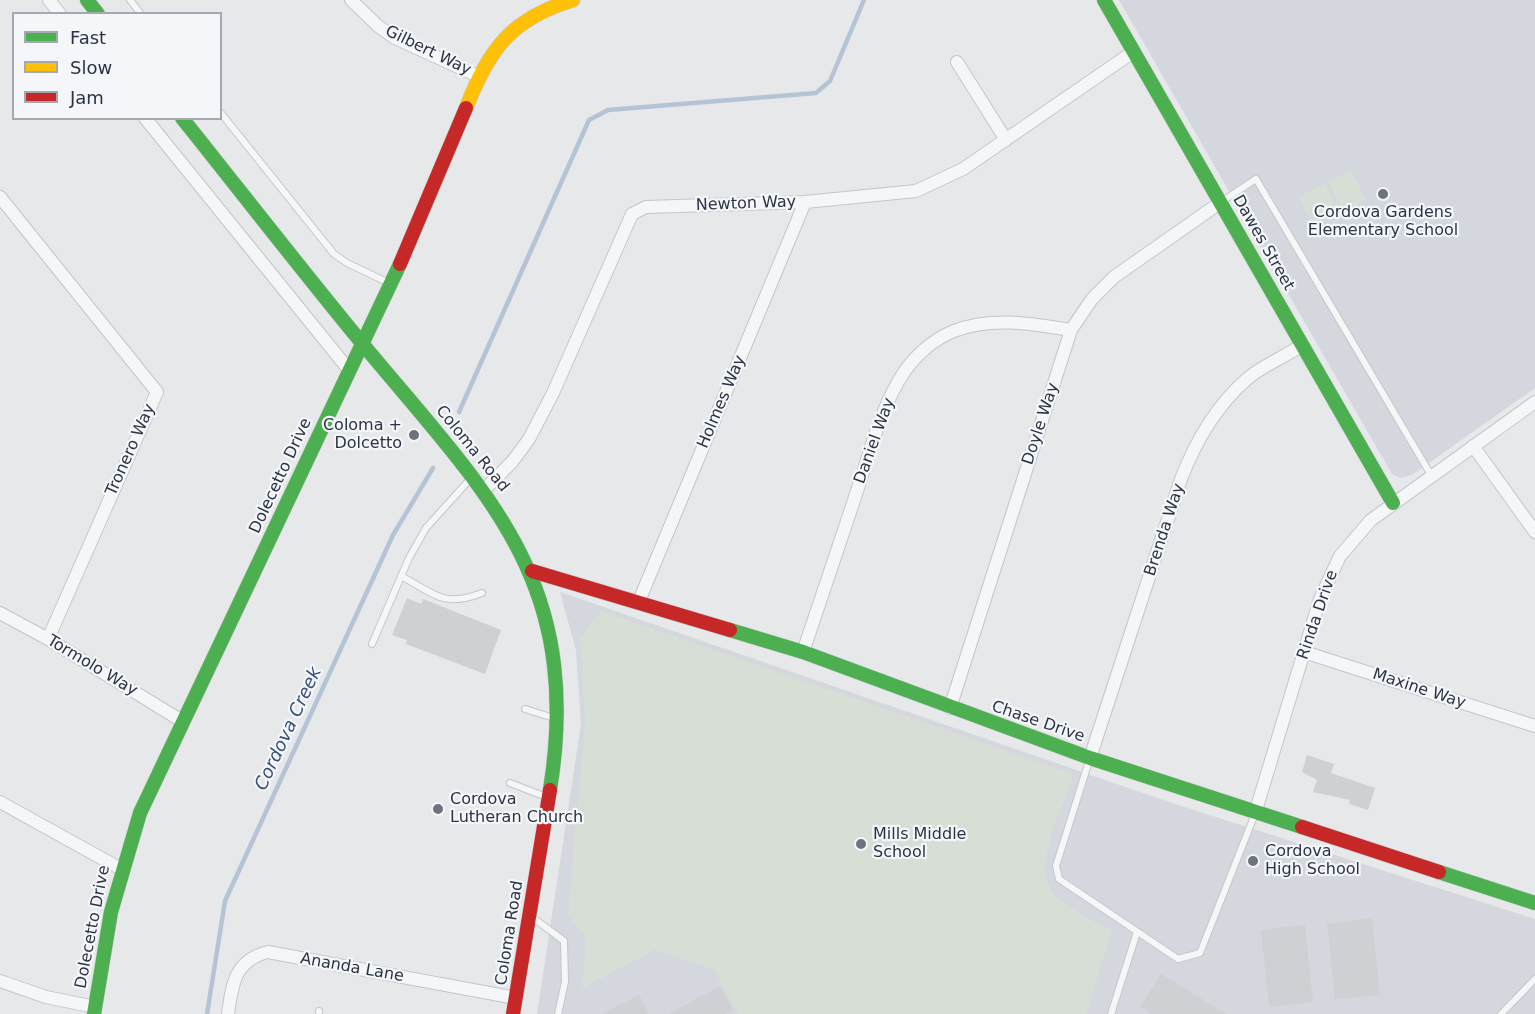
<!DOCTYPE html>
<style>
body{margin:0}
#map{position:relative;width:1535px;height:1014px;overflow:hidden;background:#e6e8ea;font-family:"DejaVu Sans",sans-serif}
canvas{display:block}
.legend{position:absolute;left:12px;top:12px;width:210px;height:108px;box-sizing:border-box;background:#f4f6f9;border:2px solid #a4a8b1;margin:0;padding:8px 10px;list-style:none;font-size:18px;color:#2b3445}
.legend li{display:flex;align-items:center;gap:12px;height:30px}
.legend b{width:30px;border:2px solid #a4a8b1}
</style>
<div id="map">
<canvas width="1535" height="1014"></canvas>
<ul class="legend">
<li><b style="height:8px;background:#4caf50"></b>Fast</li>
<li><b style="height:8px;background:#ffc107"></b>Slow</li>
<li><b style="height:8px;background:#c62828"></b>Jam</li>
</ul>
</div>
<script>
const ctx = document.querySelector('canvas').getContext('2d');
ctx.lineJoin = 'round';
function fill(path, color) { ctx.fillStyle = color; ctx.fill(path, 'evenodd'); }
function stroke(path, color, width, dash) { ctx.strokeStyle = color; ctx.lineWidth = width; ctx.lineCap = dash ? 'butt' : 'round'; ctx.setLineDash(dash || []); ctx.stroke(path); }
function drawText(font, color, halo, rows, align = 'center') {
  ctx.font = font + ' "DejaVu Sans",sans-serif'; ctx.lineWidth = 4.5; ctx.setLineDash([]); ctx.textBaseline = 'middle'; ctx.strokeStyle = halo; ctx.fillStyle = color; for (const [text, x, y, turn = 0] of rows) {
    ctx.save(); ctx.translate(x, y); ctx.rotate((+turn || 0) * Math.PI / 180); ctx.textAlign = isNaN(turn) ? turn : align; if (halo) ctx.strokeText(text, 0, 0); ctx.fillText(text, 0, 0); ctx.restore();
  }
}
const built = new Path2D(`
 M1119,0H1535V388L1412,475L1401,478L1392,474Z
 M560,592L1172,803L1535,919V1014H537L581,724L576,650Z`);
const green = new Path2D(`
 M1351,170L1366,200L1344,212L1328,182Z
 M1325,183L1340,214L1314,227L1298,197Z
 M601,611L1071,773L1072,781C1061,812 1029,870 1057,897C1071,911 1095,921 1112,931L1086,1014H738L714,970L655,950L582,988L586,938L568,914L585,724L580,639Z`);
const stream = new Path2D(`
 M459,412L589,120L608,110L816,93L830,81L864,0
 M207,1014L225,901L393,535L433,468`);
const building = new Path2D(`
 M407,598L421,604L423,599L501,630L485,674L406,644L407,640L392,635Z
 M1307,755L1334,764L1331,773L1375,788L1368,810L1349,804L1350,800L1313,792L1317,780L1302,772Z
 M1372,918L1380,995L1335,999L1327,924Z
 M1305,925L1313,1002L1269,1007L1261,930Z
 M1161,974L1226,1014H1152L1140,1007Z
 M720,986L733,1010L725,1014H668Z
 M639,995L649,1014H602Z`);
const lane = new Path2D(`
 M130,0L141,14
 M220,112L334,254L347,263L389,283
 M1221,202L1256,179L1431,475
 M401,576C435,594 443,608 482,593
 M372,644L409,558L426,528L472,477
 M525,709L557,719
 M1090,758L1056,866L1059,879L1178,959L1200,953L1255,814
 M510,783L549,798
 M532,917L564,941L565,982L558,1014
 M319,1014V1011
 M1111,1014L1137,932
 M1501,1014L1535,979`);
const street = new Path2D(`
 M49,0L60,14
 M351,0L378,26L395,38L480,77
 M957,62L1006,140
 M145,118L349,370
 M0,197L157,392L48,639
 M1473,446L1535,532
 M486,488L512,462L529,439L553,393L632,214L646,207L805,202L916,191L963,169L1133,52
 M639,601L805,202
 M0,613L48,639L182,721
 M803,652C821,598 840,543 858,488C870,452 879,415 898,382C910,360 931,340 954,331C992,316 1033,324 1071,330
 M1304,652L1535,726
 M950,708L1071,330L1092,299L1114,277L1221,202
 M1090,758L1181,479C1195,443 1217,405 1247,379C1263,365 1285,357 1302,345
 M0,802L121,869
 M1256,810L1320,599L1340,556L1371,520L1535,402
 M0,981L46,997L95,1007
 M228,1014C232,984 235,960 268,952L516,998`);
const fast = new Path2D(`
 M87,0L98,14
 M1104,0L1393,503
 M182,118C242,193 300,268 361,342C484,491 584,577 550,790
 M730,630L803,652L1090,758L1302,827
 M1439,872L1535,903
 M94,1014L111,912L140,813L400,264`);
const slow = new Path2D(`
 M466,108C489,50 510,19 573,0`);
const jam = new Path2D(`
 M400,264L466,108
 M532,571L730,630
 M1302,827L1439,872
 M513,1014L550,790`);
const markers = [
 [1383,194,6,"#6c737f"],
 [414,435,6,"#6c737f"],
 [438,809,6,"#6c737f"],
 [861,844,6,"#6c737f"],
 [1253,861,6,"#6c737f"]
];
const streetNames = [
 ["Gilbert Way",428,51,26],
 ["Newton Way",746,204,-2],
 ["Dawes Street",1263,243,60],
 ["Holmes Way",722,402,-67],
 ["Doyle Way",1041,424,-72],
 ["Daniel Way",875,441,-70],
 ["Coloma Road",472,449,51],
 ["Tronero Way",131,450,-66],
 ["Dolecetto Drive",281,476,-65],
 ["Brenda Way",1165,530,-72],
 ["Rinda Drive",1318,615,-71],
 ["Tormolo Way",92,666,31],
 ["Maxine Way",1419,689,18],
 ["Chase Drive",1038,722,19],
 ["Dolecetto Drive",93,927,-79],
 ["Coloma Road",510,933,-81],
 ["Ananda Lane",352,968,10]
];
const poiNames = [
 ["Cordova Gardens",1383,213,"center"],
 ["Elementary School",1383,231,"center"],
 ["Coloma +",402,426,"right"],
 ["Dolcetto",402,444,"right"],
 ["Cordova",450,800],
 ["Lutheran Church",450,818],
 ["Mills Middle",873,835],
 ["School",873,853],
 ["Cordova",1265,852],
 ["High School",1265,870]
];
const waterNames = [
 ["Cordova Creek",289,729,-65]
];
fill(built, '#d4d7dd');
fill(green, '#d6ded6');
stroke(stream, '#b4c4d5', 4.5);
fill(building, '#ced0d3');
stroke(lane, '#c4c6c8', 8);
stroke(street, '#c4c6c8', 14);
stroke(fast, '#c4c6c8', 15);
stroke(slow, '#c4c6c8', 15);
stroke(jam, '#c4c6c8', 15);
stroke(lane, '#f5f6f7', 6);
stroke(street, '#f5f6f7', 12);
stroke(fast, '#4caf50', 14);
stroke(slow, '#ffc107', 14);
stroke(jam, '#c62828', 14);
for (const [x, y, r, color] of markers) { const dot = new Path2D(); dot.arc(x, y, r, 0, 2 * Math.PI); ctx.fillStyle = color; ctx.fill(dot); stroke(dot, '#f4f6f9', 2); }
drawText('16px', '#2b3445', '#f4f6f9', streetNames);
drawText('16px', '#2b3445', '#f4f6f9', poiNames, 'left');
drawText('italic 18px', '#34527a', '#f4f6f9', waterNames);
</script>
